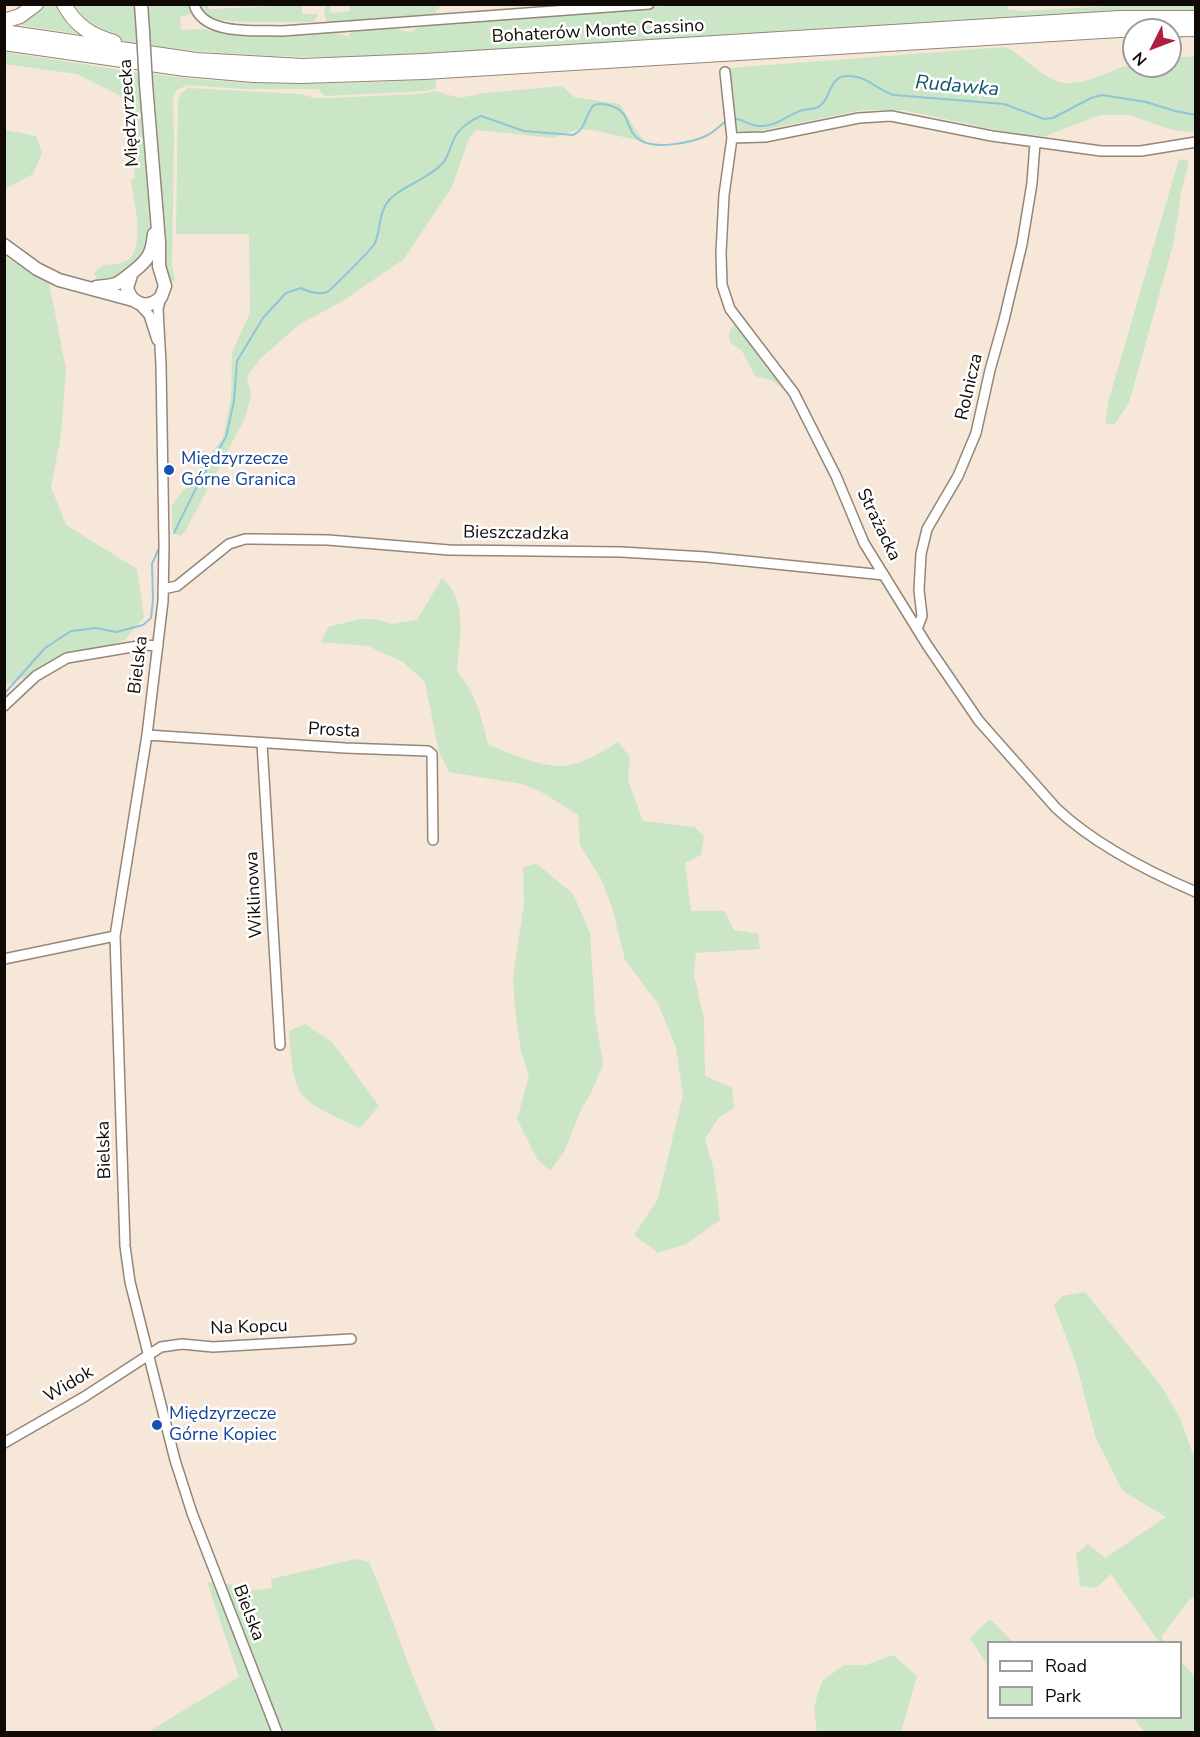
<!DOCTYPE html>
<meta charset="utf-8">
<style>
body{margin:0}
#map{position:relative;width:1200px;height:1737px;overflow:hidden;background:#f6e7d8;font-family:"Nunito Sans",sans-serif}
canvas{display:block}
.frame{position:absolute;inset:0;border:6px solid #0f0a06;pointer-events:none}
.legend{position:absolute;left:987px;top:1641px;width:195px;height:78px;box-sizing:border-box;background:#fff;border:2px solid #9f9d9b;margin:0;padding:8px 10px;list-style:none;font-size:18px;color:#0f0a06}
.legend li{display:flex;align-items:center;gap:12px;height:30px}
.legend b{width:30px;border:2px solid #9f9d9b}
.north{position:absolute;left:1122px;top:18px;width:60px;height:60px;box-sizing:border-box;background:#fff;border:2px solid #9f9d9b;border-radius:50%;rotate:228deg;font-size:16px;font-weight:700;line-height:24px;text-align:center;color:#0f0a06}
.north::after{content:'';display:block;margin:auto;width:21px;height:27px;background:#b11f40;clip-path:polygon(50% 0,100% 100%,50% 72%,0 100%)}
</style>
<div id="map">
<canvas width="1200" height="1737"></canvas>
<div class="frame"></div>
<ul class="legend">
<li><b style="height:8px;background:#fff"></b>Road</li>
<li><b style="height:16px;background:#cae6c6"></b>Park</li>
</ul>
<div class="north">N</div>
</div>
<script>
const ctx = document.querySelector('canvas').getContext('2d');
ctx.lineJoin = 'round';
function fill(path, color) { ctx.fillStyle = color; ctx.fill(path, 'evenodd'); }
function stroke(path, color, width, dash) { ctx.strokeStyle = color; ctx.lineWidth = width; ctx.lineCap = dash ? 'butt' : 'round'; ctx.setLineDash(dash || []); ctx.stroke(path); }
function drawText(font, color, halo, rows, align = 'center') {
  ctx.font = font + ' "Nunito Sans",sans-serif'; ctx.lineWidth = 5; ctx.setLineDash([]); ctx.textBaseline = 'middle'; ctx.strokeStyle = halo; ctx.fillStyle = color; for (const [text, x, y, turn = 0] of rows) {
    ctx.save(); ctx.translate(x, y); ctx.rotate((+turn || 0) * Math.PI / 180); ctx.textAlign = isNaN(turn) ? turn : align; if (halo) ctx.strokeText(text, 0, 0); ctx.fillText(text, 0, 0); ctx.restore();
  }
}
const green = new Path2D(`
 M439,4V10H436V14L327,22L324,14L326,5H330L331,13L350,11V5Z
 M698,4H1010L1007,9L1022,11L1128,5L1195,4L1196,10L1088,13L418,55C328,59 240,57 151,46L148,5H188L191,14L180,17L181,30L205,29L224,34H294L333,32L347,36L349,38V34C360,27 380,26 392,28C399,29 404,32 411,32L421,26L439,22Z
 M45,5H59L66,20L80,34L19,25Z
 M69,5H136L138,44L120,40L93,29Z
 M202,5H208L209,9L302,5V14H318L314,22C296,22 221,24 209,17C205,15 203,9 202,5Z
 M1006,47C1023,56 1037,72 1052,79C1078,93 1109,68 1134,64V66H1170V59L1195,56V133L1169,129L1129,115H1100L1045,136L1021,135L902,110H862L744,134L738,131L734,124L727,70L729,68Z
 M5,52L140,73L150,231L144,256L111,281H99L94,274L95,272C106,260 112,267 125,262C147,251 134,202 131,182L132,179L135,178L124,98L77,74L5,64Z
 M153,74C247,87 341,85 436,79V89L425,91L325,96L318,89H243L187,85L177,90L173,98L174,139L172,266L175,280L171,282L164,264L165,232Z
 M562,86L574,97L619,104C629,117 634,130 646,142L592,130L579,129L553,138L477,130L470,136L452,187L404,259L341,302L300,324L261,358L247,376L251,396L245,418L186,530L181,536L175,534L172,529V505L223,438L231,400L232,352L250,313L249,234H176L178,100L181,93L188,88L300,94L315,98H327L420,94L435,91L459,98L485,93Z
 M5,130L36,136L42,153L33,174L5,189Z
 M1179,159L1189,161L1182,188L1173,245L1129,403L1114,425L1105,423L1109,399Z
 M4,256L49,283L66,369L61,435L51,487L66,525L137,569L144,617L125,640L5,685Z
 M736,322L791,395L771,380L755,376L742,351L730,342L729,332Z
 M442,578C468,599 460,641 457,671C477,698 480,711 488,744C504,752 545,768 563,766C583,764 601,753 618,742L630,757L628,780L643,821L695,827L704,837L701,855L685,863L691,911H724L734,930L758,934L760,949L696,953L694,975L704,1019L705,1076L732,1088L734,1108L719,1117L705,1139L714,1171L720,1220L686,1244L658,1253L634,1235L658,1199L683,1095L676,1047L658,1004L625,960L612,907L601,879L580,845L578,815L543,793L522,784L449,772L439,752L425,682L403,662L368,646L321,642L328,627L360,619H375L392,624L417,620Z
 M536,863L573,894L590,933L595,1014L603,1065L592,1091L581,1110L564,1152L550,1171L537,1159L517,1119L529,1076L521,1051L515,1009L513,977L524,903L523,868Z
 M305,1024L332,1042L379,1106L360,1128C343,1120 314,1109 302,1095C292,1083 290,1047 289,1031Z
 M1085,1292L1162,1387L1180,1418L1195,1460V1596L1189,1600L1161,1637L1165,1642H1159L1111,1574L1096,1588L1080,1586L1076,1554L1088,1544L1105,1558L1166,1517L1123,1491L1096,1439L1076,1363L1054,1305L1062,1296Z
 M355,1559L369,1562C394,1618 410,1677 437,1732H148L239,1677L207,1582L231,1584L264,1650L243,1592L272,1588L271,1579Z
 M990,1619L1013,1642H988V1666L970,1638Z
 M893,1655L917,1676L901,1732H817L814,1707L822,1681L844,1665H866Z
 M1181,1661L1195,1677V1732H1145L1133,1718H1180Z`);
const stream = new Path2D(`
 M733,118C742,119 750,126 760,126C777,127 788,114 803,110C810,108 816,110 821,105C832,95 829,76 848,76C866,75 877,90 894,95L1004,104L1044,119L1053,118L1091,98L1102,95L1146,102L1175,111L1196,115
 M174,533L198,484L226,437L234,401L237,361L263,318L286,293L301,288C309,292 319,295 327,292C331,290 373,248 375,243C381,229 378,213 389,200C403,185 427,180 442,164C448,158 450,147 454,139C458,129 471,120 481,116L524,131L573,135C587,129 584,115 594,105C601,103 606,104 612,106C631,113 625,128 637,138C651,151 692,143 708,135C715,131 721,125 726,121
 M4,694L45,648L71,631L96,628L116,632L143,625L151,618L153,599L152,564L158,550`);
const minor = new Path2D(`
 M194,4C202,36 256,30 282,31L649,4
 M725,72L732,138L724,195L721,253L722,285L730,309L794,393L836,476L864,543L927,645L979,721L1056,808C1093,843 1149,872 1196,892
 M732,138L765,137L859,118L891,116L992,136L1101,151H1141L1196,142
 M161,297L158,309L161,364L164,545L163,601L147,735L115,936L125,1246L130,1282L175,1460L192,1513L277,1732
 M138,303L149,315L157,340
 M163,589L177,586L229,544L245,539H254L328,540L449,550L621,552L706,557L884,575
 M917,629L922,616L919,590L921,554L927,529L958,476L976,433L990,370L1004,320L1022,244L1032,183L1035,143
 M4,706L36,676L67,658L144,645L158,646
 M147,735L345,748L428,751L432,754L433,840
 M262,743L280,1045
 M4,959L115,936
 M4,1443L84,1397L161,1347L182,1344L213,1347L351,1339`);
const major = new Path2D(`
 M141,4L143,32
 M4,245L37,269L59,280L133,300
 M131,275L127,288C132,305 148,310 161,297L165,286L159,266V242L146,84
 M96,287C119,285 116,285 134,271C149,259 152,253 154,234`);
const highway = new Path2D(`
 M64,4C75,26 93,36 114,42
 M4,21L20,16L36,4
 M4,32L196,60L303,66L424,61L1119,18H1196
 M4,43L185,69L254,75L302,76L424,72L1119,30L1196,29`);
const majorBridge = new Path2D(`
 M143,32L146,84`);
const markers = [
 [169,470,6,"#1a4fb4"],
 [157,1425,6,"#1a4fb4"]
];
const streetNames = [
 ["Bohaterów Monte Cassino",598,32,-3],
 ["Międzyrzecka",130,113,-94],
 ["Rolnicza",970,387,-77],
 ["Strażacka",878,525,64],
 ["Bieszczadzka",516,534,1],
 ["Bielska",139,665,-83],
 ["Prosta",334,731,3],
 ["Wiklinowa",255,895,-93],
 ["Bielska",105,1150,-92],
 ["Na Kopcu",249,1328,-2],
 ["Widok",69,1385,-31],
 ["Bielska",248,1613,69]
];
const transitNames = [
 ["Międzyrzecze",181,460],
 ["Górne Granica",181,481],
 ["Międzyrzecze",169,1415],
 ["Górne Kopiec",169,1436]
];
const waterNames = [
 ["Rudawka",957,87,5]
];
fill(green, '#cae6c6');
stroke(stream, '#90c5d7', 2);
stroke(minor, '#948679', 12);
stroke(major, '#948679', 15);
stroke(highway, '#948679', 16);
stroke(minor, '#fff', 9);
stroke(major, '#fff', 12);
stroke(highway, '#fff', 14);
stroke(majorBridge, '#948679', 15, []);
stroke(majorBridge, '#fff', 12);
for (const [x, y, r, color] of markers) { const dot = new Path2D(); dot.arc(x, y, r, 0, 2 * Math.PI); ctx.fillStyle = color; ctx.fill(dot); stroke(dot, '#fff', 2); }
drawText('18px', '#0f0a06', '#fff', streetNames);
drawText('18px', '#164399', '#fff', transitNames, 'left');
drawText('italic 20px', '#0f576a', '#fff', waterNames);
</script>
